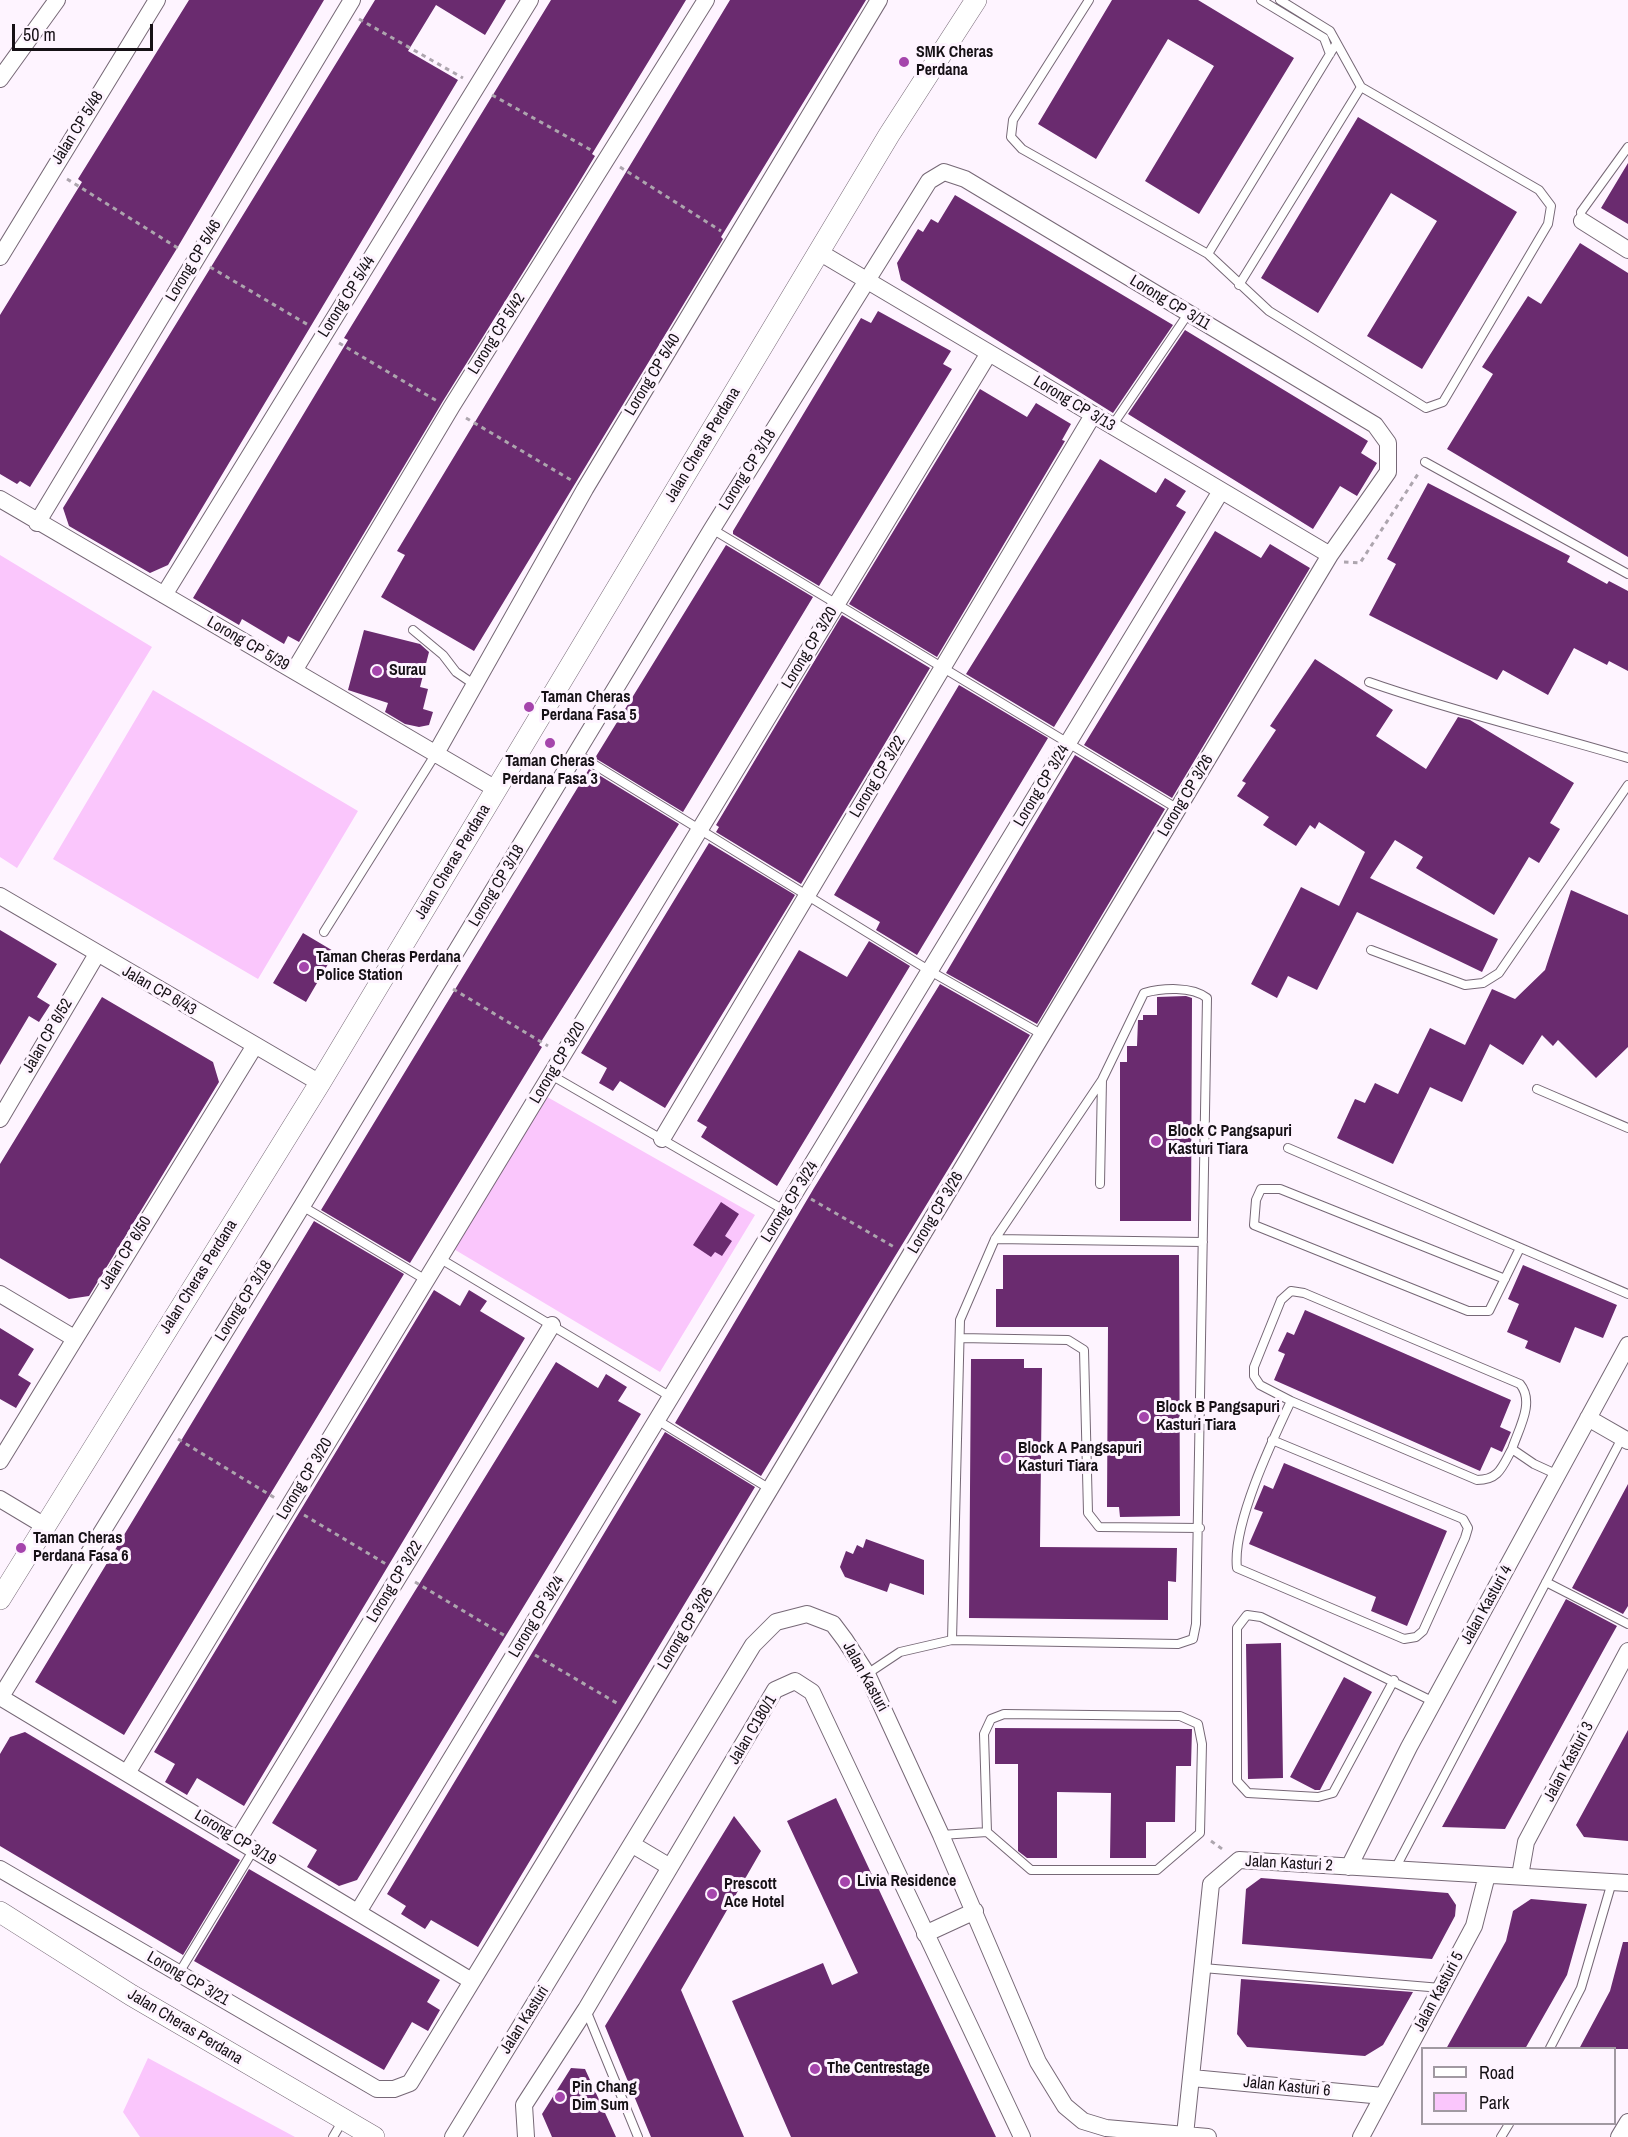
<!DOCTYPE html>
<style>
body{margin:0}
#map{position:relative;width:1628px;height:2137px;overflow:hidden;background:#fef4ff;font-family:"Archivo Narrow",sans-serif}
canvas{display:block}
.legend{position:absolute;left:1421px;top:2047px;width:195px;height:78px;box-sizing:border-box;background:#fef4ff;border:2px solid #a199a2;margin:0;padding:8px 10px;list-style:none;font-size:18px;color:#161116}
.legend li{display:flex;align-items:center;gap:12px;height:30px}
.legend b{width:30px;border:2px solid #a199a2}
.scale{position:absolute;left:12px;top:24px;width:141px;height:27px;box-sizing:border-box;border:3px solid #161116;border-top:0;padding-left:8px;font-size:18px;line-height:21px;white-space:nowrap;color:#161116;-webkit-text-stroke:4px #fef4ff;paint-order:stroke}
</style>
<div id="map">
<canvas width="1628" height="2137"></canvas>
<ul class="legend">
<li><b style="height:8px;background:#fff"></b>Road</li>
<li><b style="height:16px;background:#fac6fc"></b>Park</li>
</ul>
<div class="scale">50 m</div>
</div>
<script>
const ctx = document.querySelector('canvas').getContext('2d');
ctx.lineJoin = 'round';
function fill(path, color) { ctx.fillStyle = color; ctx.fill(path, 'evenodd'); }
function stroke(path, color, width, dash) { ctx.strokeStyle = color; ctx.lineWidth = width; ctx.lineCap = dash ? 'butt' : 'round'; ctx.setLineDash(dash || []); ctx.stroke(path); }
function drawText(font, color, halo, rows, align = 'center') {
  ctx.font = font + ' "Archivo Narrow",sans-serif'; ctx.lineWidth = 6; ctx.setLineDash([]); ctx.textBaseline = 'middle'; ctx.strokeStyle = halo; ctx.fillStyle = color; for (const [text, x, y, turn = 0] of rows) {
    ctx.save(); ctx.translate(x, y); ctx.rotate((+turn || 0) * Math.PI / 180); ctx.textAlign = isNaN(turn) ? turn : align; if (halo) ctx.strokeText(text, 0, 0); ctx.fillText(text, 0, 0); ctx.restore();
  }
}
const green = new Path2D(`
 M0,555L152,647L17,868L0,857Z
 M153,690L358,811L258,979L53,859Z
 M542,1094L755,1215L660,1372L447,1245Z
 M148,2058L295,2137H140L123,2112Z`);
const building = new Path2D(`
 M189,0H324L176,250L30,487L20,481L17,484L0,474V315L82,182L78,179Z
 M375,0H506L485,35L436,5L408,51L458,80L168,565L150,573L69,526L63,508Z
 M551,0H686L592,154L595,156L575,189L443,401L299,642L288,636L284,644L242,619L239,625L193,598L348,340L344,338Z
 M730,0H866L721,237L723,239L474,651L381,597L405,555L397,551Z
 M1112,0H1198L1294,58L1199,214L1145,181L1214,66L1168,39L1096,159L1038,124Z
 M1358,117L1517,212L1422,369L1367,336L1437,221L1391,193L1318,313L1261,278Z
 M1628,163V224L1601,208Z
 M955,195L1173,325L1113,413L901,280L897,263L918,229L923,232L931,219L938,223Z
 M1580,243L1628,273V557L1447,449L1493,374L1482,367L1528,296L1541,304Z
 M878,311L951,351L943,364L952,369L819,586L733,534V531L861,318L871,323Z
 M1185,330L1368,441L1361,453L1377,463L1357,496L1340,486L1313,529L1128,414Z
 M980,389L1027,417L1036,403L1071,424L1062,440L1065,441L937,657L849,604Z
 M1100,459L1156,493L1165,478L1186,491L1176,506L1186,512L1054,727L966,674Z
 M1428,483L1570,556L1567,562L1607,584L1609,581L1628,591V671L1609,661L1607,665L1574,648L1548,695L1503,670L1497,680L1369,615L1396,564L1387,559Z
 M1215,531L1261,558L1270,544L1310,568L1172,798L1084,745Z
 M726,545L813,597L683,812L595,758Z
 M842,615L930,668L801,884L716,832L719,827L716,825Z
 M364,630L420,644L429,652L420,687L428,689L423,709L433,712L429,725L419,727L405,724L385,712L388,703L348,690Z
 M1315,659L1393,710L1376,736L1426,769L1458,717L1470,720L1574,783L1550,823L1560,829L1539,863L1529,857L1494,915L1416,868L1423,857L1395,840L1370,878L1498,939L1482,972L1357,912L1317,990L1288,976L1277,998L1251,984L1301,887L1339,906L1365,852L1319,822L1315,829L1310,825L1296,846L1263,825L1269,817L1237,796L1246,783L1242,781L1276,730L1270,726Z
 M959,685L1048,738L917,955L876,930L880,922L834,895Z
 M1075,755L1165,809L1037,1024L946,973Z
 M589,769L679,824L539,1045L542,1047L410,1263L321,1210Z
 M709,843L795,895L665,1108L620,1081L613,1091L599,1083L607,1068L581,1053Z
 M1571,890L1628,915V1047L1596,1078L1558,1040L1553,1046L1542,1035L1523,1065L1490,1044L1462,1102L1430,1087L1393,1164L1337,1138L1355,1099L1365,1103L1375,1083L1398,1094L1430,1028L1465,1045L1492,989L1515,999L1545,970Z
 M0,930L57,964L37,997L50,1005L39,1022L29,1016L0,1065Z
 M303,933L335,952L306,1002L273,983Z
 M869,941L910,966L777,1186L701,1137L707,1127L697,1121L799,950L847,977Z
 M940,984L1030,1035L761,1476L675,1423L814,1188Z
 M1186,996L1192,998L1191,1221H1120V1062H1127V1046H1137L1138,1020H1143V1015H1157V997Z
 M102,997L213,1062L219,1082L89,1296L69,1299L0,1258V1164Z
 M721,1202L739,1214L725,1236L732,1241L722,1256L715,1252L711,1257L693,1245Z
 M314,1221L404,1274L124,1735L35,1682Z
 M1003,1255H1179L1180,1516L1120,1517L1119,1507H1107L1108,1327H996V1289H1003Z
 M1523,1265L1617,1305L1603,1338L1575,1327L1560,1363L1525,1348L1528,1341L1507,1332L1519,1304L1508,1299Z
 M434,1290L460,1306L469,1290L487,1301L480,1311L525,1338L244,1806L197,1778L187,1795L165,1782L175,1764L154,1752Z
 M1305,1310L1511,1400L1500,1427L1511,1432L1502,1452L1491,1447L1480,1471L1274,1380L1285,1354L1278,1351L1287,1332L1294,1335Z
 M0,1328L34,1349L18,1375L31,1383L16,1408L0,1399Z
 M971,1359H1024V1368H1042L1040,1547L1177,1548L1176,1582L1168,1581V1620L969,1618Z
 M556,1362L598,1388L606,1374L627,1387L618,1401L641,1414L357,1880L339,1886L307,1867L317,1850L272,1823Z
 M665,1432L755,1487L478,1947L431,1920L425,1929L401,1914L406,1906L387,1894Z
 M1284,1463L1447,1531L1407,1626L1371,1611L1376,1597L1249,1544L1263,1512L1254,1509L1264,1485L1273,1489Z
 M1628,1484V1606L1623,1614L1572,1588Z
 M866,1539L924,1560V1595L890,1583L887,1592L845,1577L840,1567L846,1551L853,1554L857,1545L863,1548Z
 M1566,1599L1617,1626L1608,1642L1505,1829L1442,1827Z
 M1281,1643L1283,1778L1248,1779L1246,1644Z
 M1344,1677L1372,1692L1320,1790H1315L1290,1777Z
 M995,1728L1192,1729L1191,1766H1176L1175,1822H1146V1858H1110L1111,1793L1057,1792V1858H1027L1018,1851V1764H995Z
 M1628,1730V1841L1584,1837L1576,1825Z
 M25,1732L240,1860L183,1955L0,1846V1754L10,1737Z
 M836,1798L910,1956L996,2137H791L732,2001L823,1963L832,1985L858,1973L787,1821Z
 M734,1816L761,1851L681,1990L744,2137H651L605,2026Z
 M249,1869L440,1980L427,2002L440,2010L428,2031L412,2022L384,2070L194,1961Z
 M1261,1878L1448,1893L1456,1905L1455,1916L1432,1959L1242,1944L1246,1889Z
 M1531,1899L1587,1904L1567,1975L1525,2049H1446L1506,1941L1513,1911Z
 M1623,1942H1628V2049H1579L1610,1991Z
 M1241,1979L1360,1988L1413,1992L1383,2045L1365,2056L1247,2047L1237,2034Z
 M571,2068L585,2069L616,2137H552L542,2114Z`);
const path = new Path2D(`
 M359,19L463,78
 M492,95L591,150
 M620,167L721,231
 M67,179L181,250
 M210,267L310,326
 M339,343L437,401
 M466,418L571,480
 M1344,562L1360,563L1418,474
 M453,989L548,1046
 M811,1199L894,1247
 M178,1439L275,1498
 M304,1515L386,1564
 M415,1582L507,1637
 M535,1655L620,1705
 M1211,1841L1225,1851`);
const service = new Path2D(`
 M1089,0L1013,120L1011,137L1022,149L1208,254L1269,311L1426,408L1443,402L1548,224L1551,206L1539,190L1361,87
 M1261,0L1324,38L1330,54
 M1582,221L1581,212L1628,147
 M1208,254L1336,44
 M1239,285L1361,87L1330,31L1280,0
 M1112,426L1188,314
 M1425,462L1628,574
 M712,529L1178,809
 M413,630L443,655L456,672L475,685
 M1369,682C1454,712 1542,732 1628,758
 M577,754L930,971L1043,1035
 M324,932L435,755
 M1371,950L1465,985L1483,983L1499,973L1628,785
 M551,1075L784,1210
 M1537,1089L1628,1128
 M1288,1148L1628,1294
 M302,1206L426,1280
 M995,1239L1203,1242
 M439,1258L671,1397
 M1505,1279L1280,1189H1261L1256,1200L1254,1225L1468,1311H1489L1520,1248
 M960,1338L1068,1340L1084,1350L1088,1513L1099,1527L1200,1528
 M657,1420L770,1489
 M1272,1440L1463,1519L1468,1528L1465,1538L1423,1631L1416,1637L1404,1639L1237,1568C1232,1525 1272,1441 1291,1401
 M1512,1449C1519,1428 1535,1402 1520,1384L1304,1293L1291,1291L1281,1300L1254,1367V1376L1260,1385L1291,1401L1477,1480C1499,1480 1502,1467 1512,1449L1534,1464L1558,1475
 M1546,1582L1628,1624
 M952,1640L960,1320L995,1239L1102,1080L1100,1184
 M867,1674L900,1652L952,1640L1178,1644L1193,1639L1196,1624L1207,998C1192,986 1162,988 1144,993L1102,1080
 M1394,1680L1333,1793L1318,1797L1248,1793L1237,1781V1628L1247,1615L1261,1617L1434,1702
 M941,1835L987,1832L984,1734L991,1719L1004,1714L1180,1716L1198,1724L1202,1744L1200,1833L1157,1870H1031L987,1832
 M1395,1869L1622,1438
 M1203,1968L1441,1988
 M179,1973L254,1849
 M586,2010L638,2137
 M1550,2048L1581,1988L1612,1882
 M333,2137L343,2120
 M1501,2137L1509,2124`);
const minor = new Path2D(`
 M0,79L57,0
 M1582,221L1628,250
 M819,252L1330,555
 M0,257L157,0
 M0,499L496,789
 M37,523L352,0
 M164,595L530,0
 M294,671L452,406L706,0
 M435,755L585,489L879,0
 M0,896L320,1083
 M0,1119L97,954
 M662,1139L1093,415
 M0,1294L74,1338
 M1588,1418L1628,1441
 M0,1461L254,1047
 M0,1499L45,1526
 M0,1697L470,1980
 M0,1698L302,1206L712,529L929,181L944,172L965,179L1375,425L1388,443V472L1330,555L635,1714L410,2083L394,2089H377L0,1869
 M127,1773L989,353
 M238,1840L552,1325
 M633,1845L670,1867
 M1349,1867L1409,1747L1628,1345
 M1520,1876L1526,1842L1628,1651
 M358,1912L1221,491
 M925,1934L975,1911
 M1192,2078L1383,2096
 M1185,2135L1211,1884L1239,1860L1628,1883
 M453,2137L753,1645L776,1622L807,1614L833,1624L845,1640L867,1674L941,1835L1038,2062L1065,2106L1083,2121L1106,2128L1208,2137
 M526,2137L524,2105L586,2009L775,1690L795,1681L812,1692L1022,2137
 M1361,2137L1474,1926L1487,1875
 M1619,2137L1628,2122`);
const tertiary = new Path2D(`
 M0,1599L320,1083L889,135L976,0
 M0,1912L131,1995L374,2137`);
const markers = [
 [904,62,6,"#a545ac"],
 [377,671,6,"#a545ac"],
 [529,707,6,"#a545ac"],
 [550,743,6,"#a545ac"],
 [304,967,6,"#a545ac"],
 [1156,1141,6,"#a545ac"],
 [1144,1417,6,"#a545ac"],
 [1006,1458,6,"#a545ac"],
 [21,1548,6,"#a545ac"],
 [845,1882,6,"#a545ac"],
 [712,1894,6,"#a545ac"],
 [815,2069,6,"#a545ac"],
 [560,2097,6,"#a545ac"]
];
const poiNames = [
 ["SMK Cheras",916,53],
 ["Perdana",916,71],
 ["Surau",389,671],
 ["Taman Cheras",541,698],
 ["Perdana Fasa 5",541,716],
 ["Taman Cheras",550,762,"center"],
 ["Perdana Fasa 3",550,780,"center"],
 ["Taman Cheras Perdana",316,958],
 ["Police Station",316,976],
 ["Block C Pangsapuri",1168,1132],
 ["Kasturi Tiara",1168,1150],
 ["Block B Pangsapuri",1156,1408],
 ["Kasturi Tiara",1156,1426],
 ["Block A Pangsapuri",1018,1449],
 ["Kasturi Tiara",1018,1467],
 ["Taman Cheras",33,1539],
 ["Perdana Fasa 6",33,1557],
 ["Livia Residence",857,1882],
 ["Prescott",724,1885],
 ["Ace Hotel",724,1903],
 ["The Centrestage",827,2069],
 ["Pin Chang",572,2088],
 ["Dim Sum",572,2106]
];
const streetNames = [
 ["Jalan CP 5/48",78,128,-58],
 ["Lorong CP 5/46",194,261,-59],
 ["Lorong CP 5/44",347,297,-58],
 ["Lorong CP 3/11",1170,303,31],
 ["Lorong CP 5/42",497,334,-58],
 ["Lorong CP 5/40",653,375,-59],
 ["Lorong CP 3/13",1074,404,31],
 ["Jalan Cheras Perdana",703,445,-59],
 ["Lorong CP 3/18",748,470,-58],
 ["Lorong CP 5/39",248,644,30],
 ["Lorong CP 3/20",810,648,-59],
 ["Lorong CP 3/22",878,777,-59],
 ["Lorong CP 3/24",1042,786,-59],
 ["Lorong CP 3/26",1186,796,-59],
 ["Jalan Cheras Perdana",453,862,-59],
 ["Lorong CP 3/18",497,886,-59],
 ["Jalan CP 6/43",159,991,30],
 ["Jalan CP 6/52",48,1036,-60],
 ["Lorong CP 3/20",558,1063,-59],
 ["Lorong CP 3/24",790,1202,-58],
 ["Lorong CP 3/26",936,1213,-59],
 ["Jalan CP 6/50",126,1253,-58],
 ["Jalan Cheras Perdana",199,1277,-58],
 ["Lorong CP 3/18",244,1301,-58],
 ["Lorong CP 3/20",305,1479,-59],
 ["Lorong CP 3/22",395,1582,-59],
 ["Jalan Kasturi 4",1487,1605,-61],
 ["Lorong CP 3/24",537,1617,-59],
 ["Lorong CP 3/26",686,1629,-59],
 ["Jalan Kasturi",865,1677,61],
 ["Jalan C180/1",753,1730,-59],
 ["Jalan Kasturi 3",1569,1762,-62],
 ["Lorong CP 3/19",235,1838,31],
 ["Jalan Kasturi 2",1289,1864,3],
 ["Lorong CP 3/21",188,1979,30],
 ["Jalan Kasturi 5",1439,1992,-62],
 ["Jalan Kasturi",525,2020,-58],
 ["Jalan Cheras Perdana",185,2027,31],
 ["Jalan Kasturi 6",1287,2087,6]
];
fill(green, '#fac6fc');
fill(building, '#6a2b6f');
stroke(service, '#766876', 10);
stroke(minor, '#766876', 18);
stroke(tertiary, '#766876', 22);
stroke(path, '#ada5ae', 3, [4.5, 4.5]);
stroke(service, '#fff', 8);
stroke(minor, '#fff', 16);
stroke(tertiary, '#fff', 21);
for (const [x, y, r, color] of markers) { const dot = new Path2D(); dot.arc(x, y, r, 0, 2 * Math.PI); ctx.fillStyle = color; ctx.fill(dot); stroke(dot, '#fef4ff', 2); }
drawText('bold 16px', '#161116', '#fef4ff', poiNames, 'left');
drawText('16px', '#161116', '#fef4ff', streetNames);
</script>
